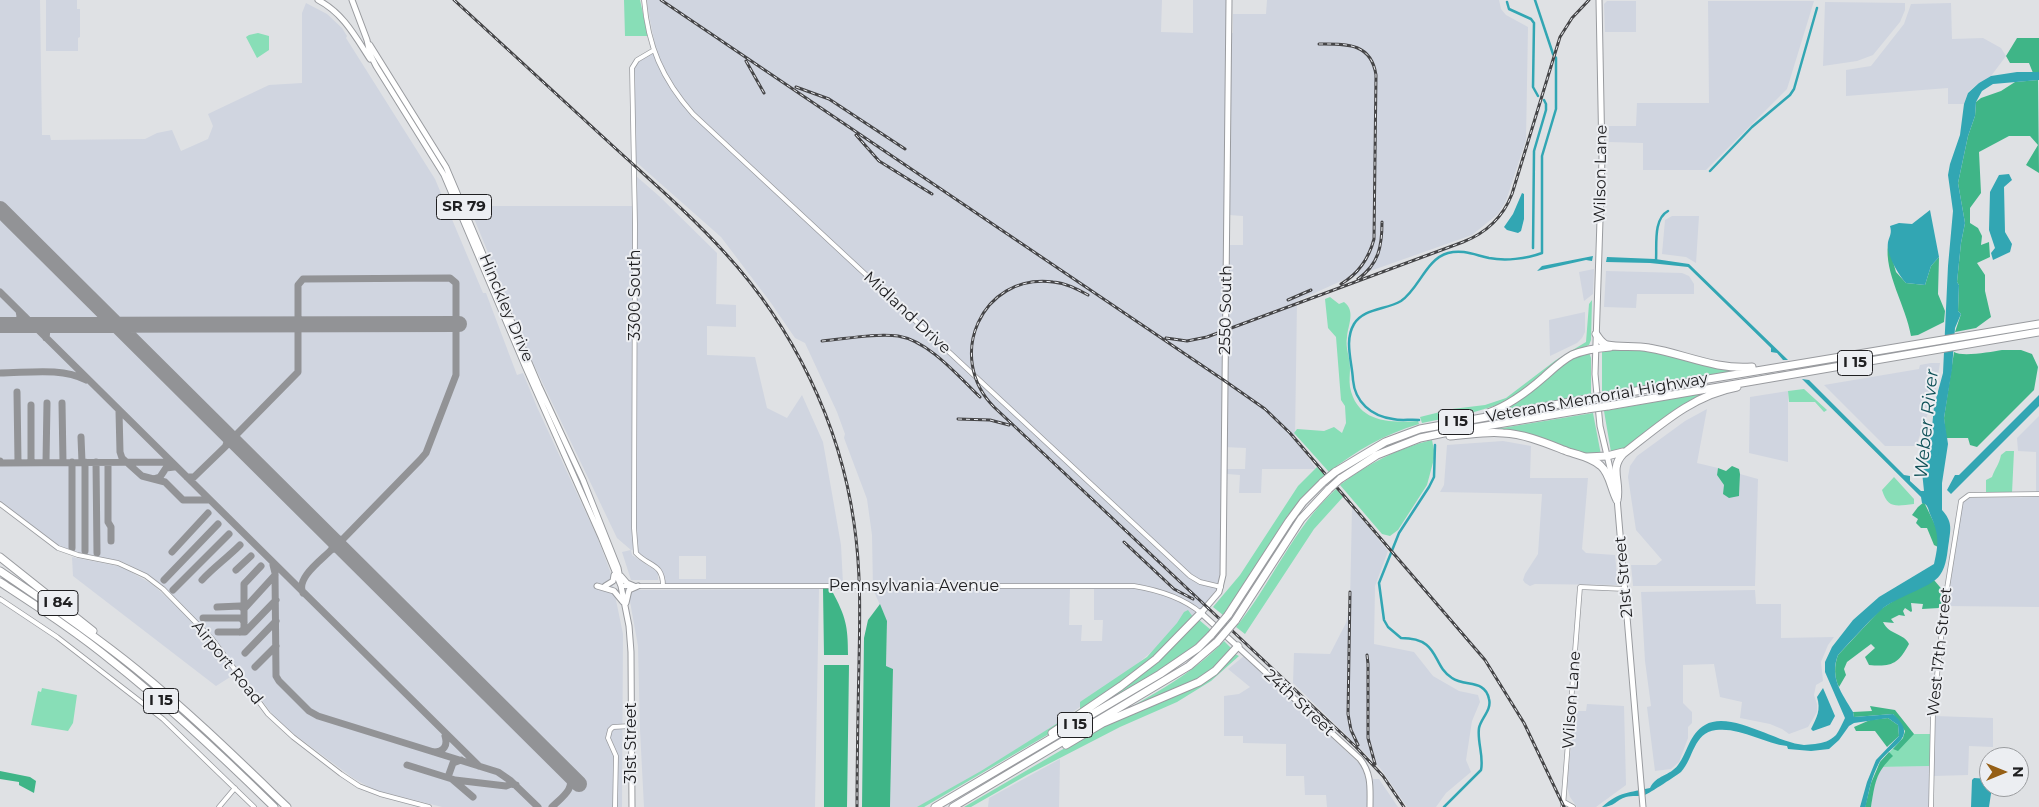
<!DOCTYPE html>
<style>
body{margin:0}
#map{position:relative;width:2039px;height:807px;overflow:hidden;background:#dfe1e4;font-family:Montserrat,sans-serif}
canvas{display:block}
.north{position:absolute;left:1979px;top:747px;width:50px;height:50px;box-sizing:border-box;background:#eceef2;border:1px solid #9a9c9f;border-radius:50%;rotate:90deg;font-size:14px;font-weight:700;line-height:20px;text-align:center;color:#202022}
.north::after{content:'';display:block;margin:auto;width:18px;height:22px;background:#955f16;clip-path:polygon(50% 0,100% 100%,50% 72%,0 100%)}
</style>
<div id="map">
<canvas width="2039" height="807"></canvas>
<div class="north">N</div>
</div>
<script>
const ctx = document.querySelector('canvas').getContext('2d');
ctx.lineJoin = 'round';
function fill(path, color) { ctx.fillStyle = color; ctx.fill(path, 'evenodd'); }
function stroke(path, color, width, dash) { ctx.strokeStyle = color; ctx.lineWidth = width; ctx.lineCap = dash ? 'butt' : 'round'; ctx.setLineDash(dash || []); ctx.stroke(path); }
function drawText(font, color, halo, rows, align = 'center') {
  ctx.font = font + ' Montserrat,sans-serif'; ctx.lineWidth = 4; ctx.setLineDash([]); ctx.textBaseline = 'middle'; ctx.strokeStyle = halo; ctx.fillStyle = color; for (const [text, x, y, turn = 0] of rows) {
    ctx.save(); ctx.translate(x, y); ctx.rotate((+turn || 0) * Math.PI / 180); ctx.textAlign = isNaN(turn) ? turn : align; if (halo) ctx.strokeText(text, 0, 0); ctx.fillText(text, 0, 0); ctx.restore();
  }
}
const built = new Path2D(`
 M0,0H40L42,135H50L51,140L145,139L157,133L172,130L181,151L208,139L213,126L208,114L269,85L302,83V13L306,3L327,14L342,28L347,36L346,38L435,179L483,293H486L517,375L523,373L537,407L598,539L610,571L623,634L622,807H442L374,790L353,778L279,723L215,639L157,582L137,569L120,561L80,554L61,547L0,502Z
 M46,0H77V9H80V37L78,38V51H46Z
 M646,0H1162L1161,32L1193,33V0H1227V33H1233V14H1266L1267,0H1499L1501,9L1506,15L1528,27L1526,140L1506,201L1498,214L1472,235L1339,282L1297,301L1295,438L1316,469H1262L1261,493H1239L1240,475L1227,474V469H1245L1246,448L1223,447L1221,576L1217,589L1197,613L1136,665L1061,721L969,780L918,807H890L893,669L886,667L887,621L873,589L872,535L867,499L844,438L845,434L837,412L805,343L795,338L771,303L721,237L635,161L634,68L637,62L656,50ZM1229,215L1243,216V245H1228ZM1070,588L1094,589V620H1103L1102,641H1081L1082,625H1069Z
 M1607,1H1636V32H1605L1604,4Z
 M1708,1H1814L1787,89L1706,170H1643V143L1609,142V126H1636L1637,103H1709Z
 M1825,2L1905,3V10L1900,22L1873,55L1857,61L1823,66Z
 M1951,3L1952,39L1983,38L2001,48L2006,56L1991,76L1979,83L1968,92L1964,104H1948V88L1846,96V70L1871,66L1904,24L1911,4Z
 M636,176L659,196L717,253L716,304L736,305V327L707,326V355L755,357L767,408L787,418L802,395L823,442L841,545L843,584H664V576L661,569L638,556L636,551L631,550L632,555L658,572V580H631L622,552L631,550L617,538L534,365L471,211L488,206H636ZM679,556H706V579H679Z
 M1672,216H1699L1696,263L1686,257L1662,254L1665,220Z
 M1594,269L1593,294L1584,301L1579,272Z
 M1606,271L1682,273L1689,276L1694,284V294H1637L1636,308L1604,307Z
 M1585,312V332L1582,338L1577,343L1550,356L1549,320Z
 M1931,363H1940L1935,394L1916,446H1885L1824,385L1919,369L1920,365Z
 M1788,391V462L1749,453L1750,397Z
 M1707,409L1697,463L1718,468L1717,475L1724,485L1739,496L1740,474L1758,479L1755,586H1633L1631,565H1656L1662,560L1636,530L1628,477L1630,466L1637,456L1685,421Z
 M2039,416V493H2036V452L2018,451L2017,438Z
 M1503,441L1531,446L1530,478H1588L1582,549L1586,553L1615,555L1618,585L1535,584L1530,586L1525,583L1523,580L1525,574L1538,554L1542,494L1440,492L1444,485L1447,445Z
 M2039,497V607L1947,606L1963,502L1966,498Z
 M1352,507L1388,551L1375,586L1374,644L1414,652L1433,676L1459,691L1478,695L1480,702L1472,721L1466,760L1471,772L1446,793L1436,807H1407L1380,768L1293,683L1294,653L1330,654L1346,623L1350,606Z
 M72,557L122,567L152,584L179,608L214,646L235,674L216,686L73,576Z
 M819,589L815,807H644L640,730L638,646L629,596L632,590Z
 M1755,590L1756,604H1781V638L1834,637L1828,645L1821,662L1823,681L1816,685L1814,695L1817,704V712L1808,727L1789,734L1782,729L1770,724L1740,718L1742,702L1720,697L1714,664L1683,665V703L1692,712V723L1688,727V738L1679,762L1671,769L1655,771L1647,707L1651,706L1645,661L1641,592Z
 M1244,656L1362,766L1368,778V807H1327L1326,795H1305L1304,776H1286V744L1243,743V736H1224V696L1239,694L1250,687L1228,669Z
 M1587,704L1624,706L1626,785L1596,807H1577L1570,797L1567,787L1574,711H1586Z
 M1934,716L1993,718V747L1969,746L1968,775L1933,776Z
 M1060,759L1059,807H988L989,798Z
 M1930,766L1929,807H1871L1875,781L1881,767Z
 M1373,779H1379L1398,807H1372Z`);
const green = new Path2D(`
 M624,0H640L648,36H625Z
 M258,33L269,36V50L257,58L246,37L249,35Z
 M1330,297L1339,304L1344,302C1356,311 1348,325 1347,337C1345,348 1350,357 1350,368C1350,374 1349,380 1350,387C1357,422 1388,423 1418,421L1419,424C1385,434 1357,450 1329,472L1294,433L1297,429L1324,431L1334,427L1342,433L1346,423L1345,406L1341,400L1336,337L1328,328L1325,299Z
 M1592,300L1591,340L1589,345L1570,353L1523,392L1504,403L1471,413L1422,423L1420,417L1452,409L1485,405L1506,398L1556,360L1586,342L1589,304Z
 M1621,348L1657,351L1718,368H1751L1602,393V351Z
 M1589,352L1591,358V395L1498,411L1568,359Z
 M1804,389L1827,410L1824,412L1815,402H1789L1788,391Z
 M1711,392L1629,448L1611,452L1604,411Z
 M1593,413L1601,455L1593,456L1531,437L1478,432Z
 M1432,440L1435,455L1427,485L1398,530L1390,536L1382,534L1340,485C1367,464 1398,448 1432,440Z
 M2006,451H2014L2012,493H1986V480L1992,477C1995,468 1999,465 2001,455Z
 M1317,467L1325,475L1288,515L1237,595L1223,615L1213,607L1240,575L1298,486Z
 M1894,477L1914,499V504C1896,506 1888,509 1882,490Z
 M1336,489L1343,497L1314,529L1245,634L1236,627C1273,582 1292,529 1336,489Z
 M1188,610L1193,617L1161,652L1054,731L924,807H917L981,771L1080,709V702L1147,657L1177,623L1184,612Z
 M1198,619L1211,630C1177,665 1131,687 1090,711Z
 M1224,641L1232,649L1220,664L1202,678L1114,717C1153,694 1193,674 1224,641Z
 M1235,654L1239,656L1211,681L1177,702L1120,727L1027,775L971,807H964L1101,727L1191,688Z
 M42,688L77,695L73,723L68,731L31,725L38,691L41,692Z
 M1904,734H1931L1930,766L1878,767L1880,762L1903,738Z`);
const forest = new Path2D(`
 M2017,38H2039V72L2033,73L2029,63H2010L2006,56Z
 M2038,80L2039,173L2026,165L2038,145L2030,136H2009L1979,152L1981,193L1970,208V223L1978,228L1982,236L1981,245L1989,242L1990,257L1977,263L1985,275V291L1991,317L1976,328L1955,332L1961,314L1958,311L1959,285L1957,282L1961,243L1965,223L1958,183L1968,136L1975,116L1976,102L1981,98L2001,91L2015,82Z
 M1888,244L1896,272L1906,283L1925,285L1931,266L1939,257L1938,294L1945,311L1944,322L1918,335L1911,336C1906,306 1884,273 1888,244Z
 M2002,350H2021L2032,354L2038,367L2034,390L1977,447L1970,445L1968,438H1946L1944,418L1954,352C1962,357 1991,352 2002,350Z
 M1732,466L1739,469L1740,474L1739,496L1729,498L1723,494L1724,485L1717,475L1718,468L1726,471Z
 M1924,502L1938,531V547L1934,545L1927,528H1921L1916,523L1918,519L1912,515L1918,507Z
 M1934,580L1945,593L1944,604H1939V608L1922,609L1923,604L1911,603L1912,611L1911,612L1905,608L1903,611L1905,616L1899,615L1891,619L1894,623L1883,622C1889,635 1904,633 1909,644C1898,664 1892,667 1869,665L1865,657L1875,648L1871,644L1847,662L1844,669L1846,675L1839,687C1834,677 1834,666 1838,655L1881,609L1898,598Z
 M823,588H829L832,591C846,617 848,626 848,655H824Z
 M880,604L887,621L886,666L893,669L890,807H862L864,638L868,620Z
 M824,665H849L847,807H824Z
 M1870,706L1895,710L1914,734L1898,751L1893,749L1903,738L1905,731L1893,714L1854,717L1853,712L1872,711Z
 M1888,718L1898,725L1899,736L1887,747L1875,731H1856L1854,727L1870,720Z
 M1889,752L1893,756C1875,773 1875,784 1871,807H1865L1871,783L1880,762Z
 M0,771L30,777L36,781L34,793L19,785V782L0,779Z`);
const water = new Path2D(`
 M2017,72H2039V80L1993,84L1982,91L1976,102L1975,116L1968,136L1958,183L1965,223L1961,243L1957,282L1959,285L1958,311L1961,314L1955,328L1952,369L1944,418L1948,444L1942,483V510C1952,521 1951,528 1949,541C1947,553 1947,565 1940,575C1931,588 1895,597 1881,610C1866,624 1852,640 1838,655C1829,678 1842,693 1853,712L1854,717L1893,714C1920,738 1891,744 1879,763C1872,776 1869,790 1866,805L1865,807H1860L1867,782L1876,760L1899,736L1898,725L1888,718L1854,723L1849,726L1839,740L1829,749L1811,751L1788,749L1787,746C1764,743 1740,727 1716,730C1693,733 1694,758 1681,772C1679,774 1648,794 1645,795C1639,797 1632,795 1626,797C1616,800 1614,807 1602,807C1620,791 1629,793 1650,788C1656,775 1670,776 1678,765C1688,752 1689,734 1705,725C1731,710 1776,743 1804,745C1808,745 1811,744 1815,744C1823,743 1830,741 1836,735C1839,731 1842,724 1845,718L1825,672V662L1832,647L1853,620L1879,597L1934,564C1939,543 1939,534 1930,514C1928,509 1928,504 1922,503L1921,497L1802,379L1809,380L1904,475L1910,476V481L1921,491H1924L1921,462L1932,428L1934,406L1943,373L1948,266L1953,211L1948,175L1950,164L1960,135L1964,104L1968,93L1979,83L1991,76Z
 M2009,174L2012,180L2004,187L2005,232L2012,244L2010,252L1993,260L1991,253L1995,248L1989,230L1990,192L1999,175Z
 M1522,193L1524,194V219L1521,231L1518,233L1507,230L1504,227L1513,214Z
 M1930,210L1939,257L1931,266L1925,285L1906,283C1898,274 1886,254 1888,242C1890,235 1892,233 1890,226L1899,223L1912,224Z
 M1593,256L1592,261L1586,260L1537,271L1542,266Z
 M1607,257L1655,259L1689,264L1788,360H1783L1777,353L1771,352V348L1688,267L1650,263L1606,262Z
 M2039,395V406L1951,494L1947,490L1955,475H1959Z
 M1823,688L1835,716L1830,725L1813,731L1811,729C1817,717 1821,710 1817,697Z
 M1974,778L1989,779V787H1992L1989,807H1971L1972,780Z`);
const canal = new Path2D(`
 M1507,2L1509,9L1531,19L1534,23L1533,87L1538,96
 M1710,171L1752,127L1790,95L1794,89L1817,8
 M1533,248L1534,151L1546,110V104L1544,100
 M1656,260C1657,245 1653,219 1668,211
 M1419,420C1410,419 1401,421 1393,419C1371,416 1355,402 1353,380C1352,361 1344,341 1354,324C1364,308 1386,310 1401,301C1419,289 1426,259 1448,253C1463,249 1475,255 1489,258C1505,261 1526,259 1542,253V156L1556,109V58L1553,54L1535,0
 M1435,445L1434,477L1429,487L1399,533L1379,583L1384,620L1388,627L1401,638C1441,638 1431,665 1452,678C1465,687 1485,679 1489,699C1492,710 1481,718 1479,728C1477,742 1484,756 1481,770L1444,807`);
const river = new Path2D(`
 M1936,454L1939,432`);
const taxiway = new Path2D(`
 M0,292L479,766
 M309,324L301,322L298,317V285L303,279L450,278L456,283V375L426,453L420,460L343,539L337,540L331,538
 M10,325L19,321L20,316L19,311
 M46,338L47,329L56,325
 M0,373C27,373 61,367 86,380
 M17,392L18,462
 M62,403L63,462
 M31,405V462
 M119,411L120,452L122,458L142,476L165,482L183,500H209
 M81,437L82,462
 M226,445L228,439L226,434L232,436L237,434
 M238,446L235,439L237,434L298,372V331L296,327L290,324
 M0,461V463L164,462L173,464
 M46,462L47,403
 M72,462V548
 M96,462L97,553
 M108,463V522L111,527V541
 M187,477H194L227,445L232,443L238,446
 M153,479L160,477L166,468L174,467
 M331,550L338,548L345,552
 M85,551V462
 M172,552L208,513
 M273,565L275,573L276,676L279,681L309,711L318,716L498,772L511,781L538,807
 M236,570L251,556
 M164,580L218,524
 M202,580C214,567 227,558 240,545
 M173,590L229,534
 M303,593C295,578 323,559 332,549L333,543L331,538
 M217,607L240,606L244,609
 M244,609L275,575
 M203,618H241L244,622
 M218,632H245L276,600
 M240,632L244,629V584L261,566
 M245,653L276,621
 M255,667L276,646
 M434,752C444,752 448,745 445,736
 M407,765L452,779L473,797
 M448,777L453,763L461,760
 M455,780L506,786L511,784L516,785
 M552,807C561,798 577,788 568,774`);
const runway = new Path2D(`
 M0,209L579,784
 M0,325L459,324`);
const minor = new Path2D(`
 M644,0C648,46 662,79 693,114L1190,576L1200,582L1221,587
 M654,50L637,60L632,68L635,224L634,528L636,553C649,567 663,563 663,586
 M0,504L58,548L78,555L118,563L146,576L163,589L212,639L268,714L293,737L341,774L359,786L380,794L429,807
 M621,586H851
 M872,586H1134C1158,590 1182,597 1201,613
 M0,599L57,637L163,719L254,807
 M1564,802L1573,807
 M219,807L235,788
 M615,807L616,756L608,738L610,730L613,727L631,726
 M1563,807L1580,587L1625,589
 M1931,807L1933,713L1945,601L1961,501L1969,495L2039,494`);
const major = new Path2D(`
 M318,0C343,13 355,36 370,59
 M352,0L367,40L370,54L376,66L444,175L525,366L601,537L621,586L629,626L631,652L632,807
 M1229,0L1223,575L1219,592L1201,613L1360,759C1372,774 1370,789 1370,807
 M1599,0L1602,158L1595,374L1600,426L1614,485
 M370,45L446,167L539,386L583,480L618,568L621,584
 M1617,498L1643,807
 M621,576L627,583L634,586
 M597,586L614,591L623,602
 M605,586L613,581L614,575
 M626,603L629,590L638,586`);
const highway = new Path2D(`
 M1596,334C1599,338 1601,343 1607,345C1620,348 1635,345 1649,348C1685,354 1715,370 1752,367
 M1606,396L2039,324
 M1608,406L2039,332
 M1488,413C1510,405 1527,392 1544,377C1553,369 1561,361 1572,355C1584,350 1597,348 1610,347
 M1450,436C1468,435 1486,431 1503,433C1526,434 1548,444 1569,452C1579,455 1593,458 1601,466C1610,474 1611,489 1617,500
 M1587,457L1607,456L1623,452
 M1335,472L1385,442L1420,429L1587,399
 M1340,479L1377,455L1420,438L1444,433L1587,409
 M1617,500C1621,481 1609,469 1623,454C1658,427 1692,395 1737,387
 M0,557L93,631
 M0,571C46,602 93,634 136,669C189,712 238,760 287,807
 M0,582C38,607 77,632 112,661C169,706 222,756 274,807
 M1228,615L1289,521L1303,502L1323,482
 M1235,621L1301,519L1329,489
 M1052,733L1121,686L1156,659L1201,613
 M1066,745L1103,723L1199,682L1215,671L1238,646
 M935,807L1160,674L1198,648L1211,635
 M953,807L1189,666L1217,642`);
const rail = new Path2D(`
 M454,0C507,49 560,98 614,147C651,181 691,215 725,253C793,327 840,423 854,523C861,570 860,616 859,662C858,711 857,759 857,807
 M661,0L1225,381L1265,409L1290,433L1485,660L1524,723L1564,807
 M1319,44C1345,44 1371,42 1376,75L1374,239C1369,258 1358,274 1341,284
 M746,61L764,93
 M796,87L829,99L905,149
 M856,135L879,161L932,194
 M1358,279C1379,264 1382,246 1382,222
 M1088,295C1077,289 1066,283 1053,282C981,273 945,358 994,407L1356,747L1383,776L1404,807
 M1288,300L1311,290
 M1166,338L1187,341L1207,337L1463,242C1486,233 1503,217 1512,194L1560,37L1572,18L1589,0
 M822,341C846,339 874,333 898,336C929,341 958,376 980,397
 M958,419L990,420L1009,425
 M1124,542L1174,589L1193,599
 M1350,592L1348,714L1351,730L1358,745
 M1367,655L1368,664V738L1375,764`);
const minorBridge = new Path2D(`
 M851,586H872`);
const highwayBridge = new Path2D(`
 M1587,399L1606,396
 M1587,409L1608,406
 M1323,482L1335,472
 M1329,489L1340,479
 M1211,635L1228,615
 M1217,642L1235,621`);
const shields = [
 [464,207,55],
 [1855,363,35],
 [1456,422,35],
 [58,603,40],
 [161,701,35],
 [1075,725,35]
];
const shieldNames = [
 ["SR 79",464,207],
 ["I 15",1855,363],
 ["I 15",1456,422],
 ["I 84",58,603],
 ["I 15",161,701],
 ["I 15",1075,725]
];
const streetNames = [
 ["Wilson Lane",1601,174,-89],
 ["3300 South",635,295,-90],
 ["Hinckley Drive",506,308,67],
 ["2550 South",1226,310,-89],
 ["Midland Drive",907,313,43],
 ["Veterans Memorial Highway",1597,398,-10],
 ["21st Street",1624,577,-95],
 ["Pennsylvania Avenue",914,586],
 ["West 17th Street",1940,652,-84],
 ["Airport Road",227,663,51],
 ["Wilson Lane",1572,700,-86],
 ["24th Street",1299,703,43],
 ["31st Street",631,743,-90]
];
const waterNames = [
 ["Weber River",1927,424,-84]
];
fill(built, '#d0d5e0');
fill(green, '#88deb7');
fill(forest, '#3fb587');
fill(water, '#32a6b3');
stroke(canal, '#32a6b3', 2.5);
stroke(river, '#32a6b3', 4.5);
stroke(taxiway, '#929396', 7);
stroke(runway, '#929396', 16);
stroke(minor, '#999b9f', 5.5);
stroke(major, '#999b9f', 7);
stroke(highway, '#999b9f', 9);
stroke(minor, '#fff', 4);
stroke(major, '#fff', 5);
stroke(highway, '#fff', 7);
stroke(rail, '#454547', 3);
stroke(rail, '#eceef2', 1, [4]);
stroke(minorBridge, '#999b9f', 5.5, []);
stroke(highwayBridge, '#999b9f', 9, []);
stroke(minorBridge, '#fff', 4);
stroke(highwayBridge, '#fff', 7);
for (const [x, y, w] of shields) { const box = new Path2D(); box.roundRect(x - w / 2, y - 12.5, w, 25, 4); ctx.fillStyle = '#eceef2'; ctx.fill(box); stroke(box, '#202022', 1); }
drawText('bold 15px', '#202022', null, shieldNames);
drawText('16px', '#202022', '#eceef2', streetNames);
drawText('italic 18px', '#0f5158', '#eceef2', waterNames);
</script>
